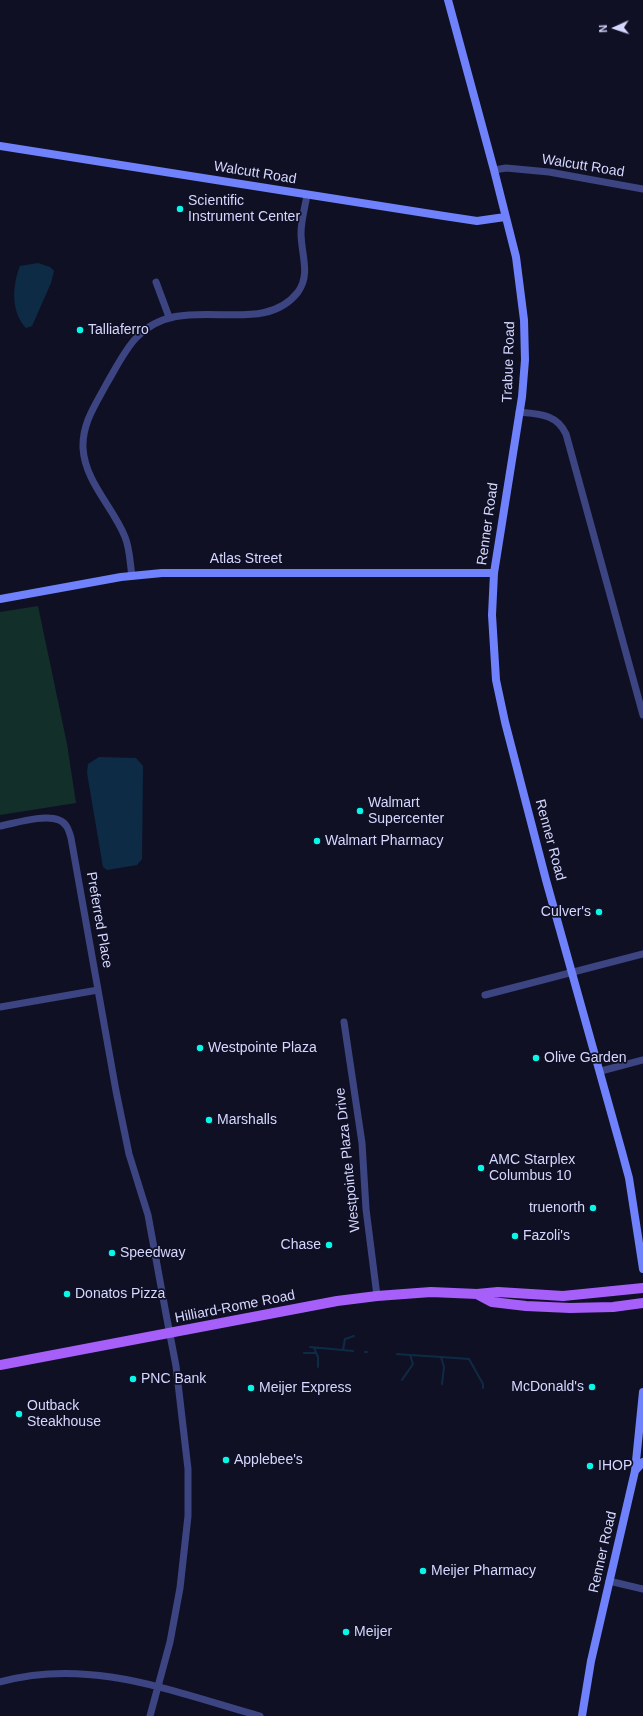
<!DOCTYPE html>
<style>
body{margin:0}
#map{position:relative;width:643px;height:1716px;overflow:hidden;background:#101025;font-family:Helvetica,sans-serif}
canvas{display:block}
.north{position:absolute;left:595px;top:8px;width:40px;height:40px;-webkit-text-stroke:3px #101025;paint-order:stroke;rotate:267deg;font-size:11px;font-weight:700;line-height:16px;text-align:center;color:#d5d7fe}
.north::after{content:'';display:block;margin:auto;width:14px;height:18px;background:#d5d7fe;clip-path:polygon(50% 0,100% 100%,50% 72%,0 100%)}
</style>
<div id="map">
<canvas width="643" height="1716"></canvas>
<div class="north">N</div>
</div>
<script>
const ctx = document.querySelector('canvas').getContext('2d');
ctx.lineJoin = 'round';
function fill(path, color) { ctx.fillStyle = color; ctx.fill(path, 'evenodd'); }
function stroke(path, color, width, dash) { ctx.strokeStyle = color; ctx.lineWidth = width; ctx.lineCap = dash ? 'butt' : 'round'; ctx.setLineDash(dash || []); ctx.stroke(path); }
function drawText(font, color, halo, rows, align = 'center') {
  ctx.font = font + ' Helvetica,sans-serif'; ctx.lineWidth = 3.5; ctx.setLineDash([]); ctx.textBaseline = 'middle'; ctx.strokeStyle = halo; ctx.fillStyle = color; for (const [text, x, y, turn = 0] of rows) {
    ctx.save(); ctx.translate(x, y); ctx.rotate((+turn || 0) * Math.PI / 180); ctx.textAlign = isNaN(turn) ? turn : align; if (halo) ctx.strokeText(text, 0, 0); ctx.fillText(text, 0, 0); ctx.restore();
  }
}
const green = new Path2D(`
 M38,606L67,744L76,803L0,815V612Z`);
const water = new Path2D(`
 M38,263L50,267L54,271L51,283L32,326L26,328C11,312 12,286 20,266Z
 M99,757L136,758L143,766L142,859L137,865L107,870L103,867L87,773L88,764Z`);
const stream = new Path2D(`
 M310,1347L353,1351
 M314,1348L318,1357V1367
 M343,1350L345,1339L354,1336
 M365,1352H367
 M304,1353H316
 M397,1354L410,1355L413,1364L402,1380
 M410,1355L441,1357L444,1367L442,1384
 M441,1357L469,1359L483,1384V1388`);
const street = new Path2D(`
 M494,170L506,168L549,172L643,189
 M156,282L169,317
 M519,412C539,414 557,414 566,434L643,715
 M132,576C130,564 130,549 125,537C113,507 85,482 83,448C82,423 96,404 107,383C116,368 124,351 136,338C182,288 260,341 298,292C311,274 301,254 301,233C301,221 305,207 307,195
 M0,826C16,823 44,814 59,820C67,823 69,831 71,838L116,1091L129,1154L148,1215L166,1314L176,1366L188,1469V1516L180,1588L170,1642L150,1716
 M485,995L643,954
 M0,1007L98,990
 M344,1022L362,1143L366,1209L377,1296
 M601,1071L643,1060
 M609,1581L643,1589
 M0,1682C90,1657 174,1692 260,1716`);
const secondary = new Path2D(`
 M448,0L494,170L516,257L524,320L525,360L522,397L494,573L492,615L496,680L505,722L546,880L622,1152L629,1178L643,1269
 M0,146L444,216L477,221L505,217
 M0,599L121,577L162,573H494
 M635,1471L643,1462
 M582,1716L591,1661L635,1471L643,1392`);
const primary = new Path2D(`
 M477,1294L492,1302L526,1306L570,1308L613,1307L643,1303
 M0,1365L337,1301L377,1296L431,1292L477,1294L498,1292L563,1296L643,1288`);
const markers = [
 [180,209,4,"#08f7e8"],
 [80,330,4,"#08f7e8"],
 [360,811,4,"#08f7e8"],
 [317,841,4,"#08f7e8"],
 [599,912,4,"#08f7e8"],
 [200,1048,4,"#08f7e8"],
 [536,1058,4,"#08f7e8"],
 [209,1120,4,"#08f7e8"],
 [481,1168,4,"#08f7e8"],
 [593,1208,4,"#08f7e8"],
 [515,1236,4,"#08f7e8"],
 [329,1245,4,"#08f7e8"],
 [112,1253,4,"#08f7e8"],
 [67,1294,4,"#08f7e8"],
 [133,1379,4,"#08f7e8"],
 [592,1387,4,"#08f7e8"],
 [251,1388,4,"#08f7e8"],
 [19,1414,4,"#08f7e8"],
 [226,1460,4,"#08f7e8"],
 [590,1466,4,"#08f7e8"],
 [423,1571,4,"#08f7e8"],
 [346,1632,4,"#08f7e8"]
];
const streetNames = [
 ["Walcutt Road",583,166,9],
 ["Walcutt Road",255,173,9],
 ["Trabue Road",509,362,-88],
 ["Renner Road",488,524,-82],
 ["Atlas Street",246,559],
 ["Renner Road",550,840,75],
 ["Preferred Place",99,920,80],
 ["Westpointe Plaza Drive",348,1160,-96],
 ["Hilliard-Rome Road",235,1307,-11],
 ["Renner Road",603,1552,-77]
];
const poiNames = [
 ["Scientific",188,201],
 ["Instrument Center",188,217],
 ["Talliaferro",88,330],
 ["Walmart",368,803],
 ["Supercenter",368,819],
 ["Walmart Pharmacy",325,841],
 ["Culver's",591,912,"right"],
 ["Westpointe Plaza",208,1048],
 ["Olive Garden",544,1058],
 ["Marshalls",217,1120],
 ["AMC Starplex",489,1160],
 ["Columbus 10",489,1176],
 ["truenorth",585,1208,"right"],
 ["Fazoli's",523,1236],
 ["Chase",321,1245,"right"],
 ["Speedway",120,1253],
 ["Donatos Pizza",75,1294],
 ["PNC Bank",141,1379],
 ["McDonald's",584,1387,"right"],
 ["Meijer Express",259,1388],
 ["Outback",27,1406],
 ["Steakhouse",27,1422],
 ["Applebee's",234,1460],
 ["IHOP",598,1466],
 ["Meijer Pharmacy",431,1571],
 ["Meijer",354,1632]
];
fill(green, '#132f29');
fill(water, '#0e2b46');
stroke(stream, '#0e2b46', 2);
stroke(street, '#3c4582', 7);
stroke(secondary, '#6f82fb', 8);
stroke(primary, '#a75ffa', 10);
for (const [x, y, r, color] of markers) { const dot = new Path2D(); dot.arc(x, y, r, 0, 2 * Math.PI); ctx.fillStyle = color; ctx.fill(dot); stroke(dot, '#101025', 1.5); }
drawText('14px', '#d5d7fe', '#101025', streetNames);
drawText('14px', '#d5d7fe', '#101025', poiNames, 'left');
</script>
